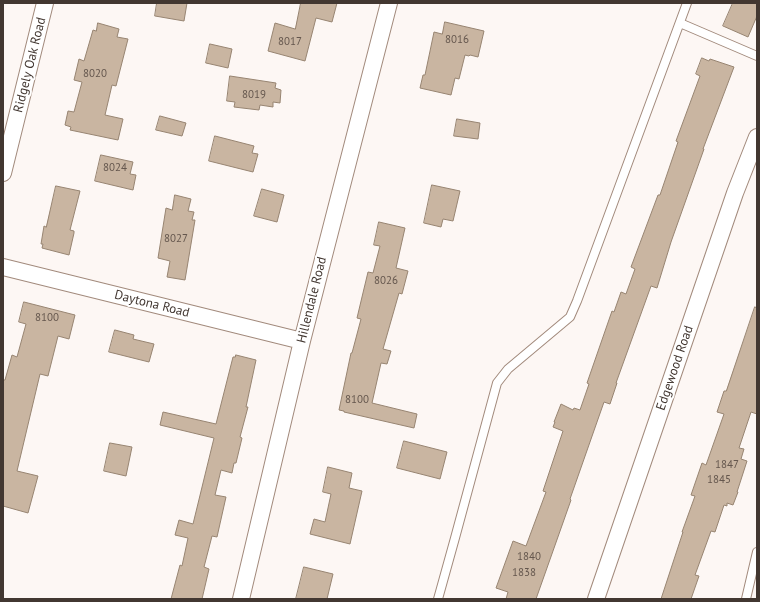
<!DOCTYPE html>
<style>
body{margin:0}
#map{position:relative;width:760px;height:602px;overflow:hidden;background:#fdf7f4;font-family:"PT Sans",sans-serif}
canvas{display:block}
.frame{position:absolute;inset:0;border:4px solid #423731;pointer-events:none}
</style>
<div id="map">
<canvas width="760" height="602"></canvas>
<div class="frame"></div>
</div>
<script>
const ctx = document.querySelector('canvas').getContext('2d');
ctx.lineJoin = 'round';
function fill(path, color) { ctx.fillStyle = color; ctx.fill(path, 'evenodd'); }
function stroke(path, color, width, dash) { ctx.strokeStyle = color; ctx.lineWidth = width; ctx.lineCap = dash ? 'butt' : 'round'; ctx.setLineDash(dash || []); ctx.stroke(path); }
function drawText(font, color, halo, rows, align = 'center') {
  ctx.font = font + ' "PT Sans",sans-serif'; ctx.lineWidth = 4; ctx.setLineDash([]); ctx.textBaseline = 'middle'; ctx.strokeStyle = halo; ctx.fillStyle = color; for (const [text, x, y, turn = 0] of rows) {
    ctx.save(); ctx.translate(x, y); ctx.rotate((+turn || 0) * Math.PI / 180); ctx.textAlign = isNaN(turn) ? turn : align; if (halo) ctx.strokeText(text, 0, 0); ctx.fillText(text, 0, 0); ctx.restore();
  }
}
const building = new Path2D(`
 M157,3H187L184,21L155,16Z
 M301,3H337L332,22L316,18L305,61L268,51L275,23L295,29Z
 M733,3H757V16L748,37L723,26Z
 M445,22L484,31L478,57L470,55L469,56L465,55L459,79L455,78L451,95L420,88L423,75H425L434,32L442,34Z
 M98,23L119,29L117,37L128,39L116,86L112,85L105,115L123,119L118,140L70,130L71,127L65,125L68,111L74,112L82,82L74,80L79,59L84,61L93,30L96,31Z
 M210,44L232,49L228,68L206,63Z
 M702,58L709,61L710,59L734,67L703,149H704L671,242L657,288L651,286L616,383H617L610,404L604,402L570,499L571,500L536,599H506L508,592L496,588L513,541L526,546L546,492L543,491L563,431L553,427L555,422H554L561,404L573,410L574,408L580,410L589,384L587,383L612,311L614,312L621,292L626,294L635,269L631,267L658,195H660L678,142L676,141L700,76L696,74Z
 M230,76L276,83L275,88L281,90L280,103L273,102V107L260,105L259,110L234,107L235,102L227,101Z
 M160,116L186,123L182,136L156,130Z
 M457,119L480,123L478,139L454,136Z
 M215,136L254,146L252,153L258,154L253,172L209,161Z
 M101,155L133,162L130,174L136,175L133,190L95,181Z
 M432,185L460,191L453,221L443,219L441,227L424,223Z
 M56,186L80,191L70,230L74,231V233L69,255L42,248L43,244H41L44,226L46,227Z
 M262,189L284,195L277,222L254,216Z
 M175,195L191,199L188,211L194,212L192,220H195L185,280L167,277L170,261L158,258L166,208L172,210Z
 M379,222L405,228L396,268L408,271L402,294L399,293L383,349L391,351L387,364L381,363L372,403L417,414L414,428L344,412V411L339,410L351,353H352L361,319L357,318L362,297L368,272L373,273L380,246L374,245Z
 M24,302L75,315L69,339L58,336L48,376L40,374L17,471L38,476L28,513L3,506V380H5L12,355L17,357L26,324L19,322Z
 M755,307L757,308V414L751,412L739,448L744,449L741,459L747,461L737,492H738L733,505L727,503V506L724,505L715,532L711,531L695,575L699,576L691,599H661L683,532H682L695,496L691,495L702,463L706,465L724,414L717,412L724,391H726Z
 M115,330L134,335L133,339L154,344L149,362L109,352Z
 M236,355L256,360L246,407H248L240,437L242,438L236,463H234L232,473L221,470L215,495L226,497L217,537L212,536L204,567L209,569L202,599H171L180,565L182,566L188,538L175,535L179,520L193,524L214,438L160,425L163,412L216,424L233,357H235Z
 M404,441L447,452L440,479L397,468Z
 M110,443L132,447L126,476L104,471Z
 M328,467L352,473L349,488L362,491L350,544L310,534L314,519L325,522L331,494L323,492Z
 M304,567L333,574L327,599H296Z`);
const service = new Path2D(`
 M680,23L757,56
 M438,599L455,538L497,383L508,369L570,317L577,301L687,3
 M746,599L757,552`);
const minor = new Path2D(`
 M3,173L45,3
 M3,267L302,341
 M241,599L302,341L389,3
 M596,599L735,193L757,137`);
const numberNames = [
 ["8016",457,40],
 ["8017",290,42],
 ["8020",95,74],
 ["8019",254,95],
 ["8024",115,168],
 ["8027",176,239],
 ["8026",386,281],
 ["8100",47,318],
 ["8100",357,400],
 ["1847",727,465],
 ["1845",719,480],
 ["1840",529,557],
 ["1838",524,573]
];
const streetNames = [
 ["Ridgely Oak Road",30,65,-76],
 ["Hillendale Road",312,300,-76],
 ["Daytona Road",152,304,14],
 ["Edgewood Road",675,368,-71]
];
fill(building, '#c9b5a1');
stroke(building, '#978471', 1);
stroke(service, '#a28a7c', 10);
stroke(minor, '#a28a7c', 18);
stroke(service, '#fff', 8);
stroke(minor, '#fff', 16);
drawText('11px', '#64564d', null, numberNames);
drawText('13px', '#423731', '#fff', streetNames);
</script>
